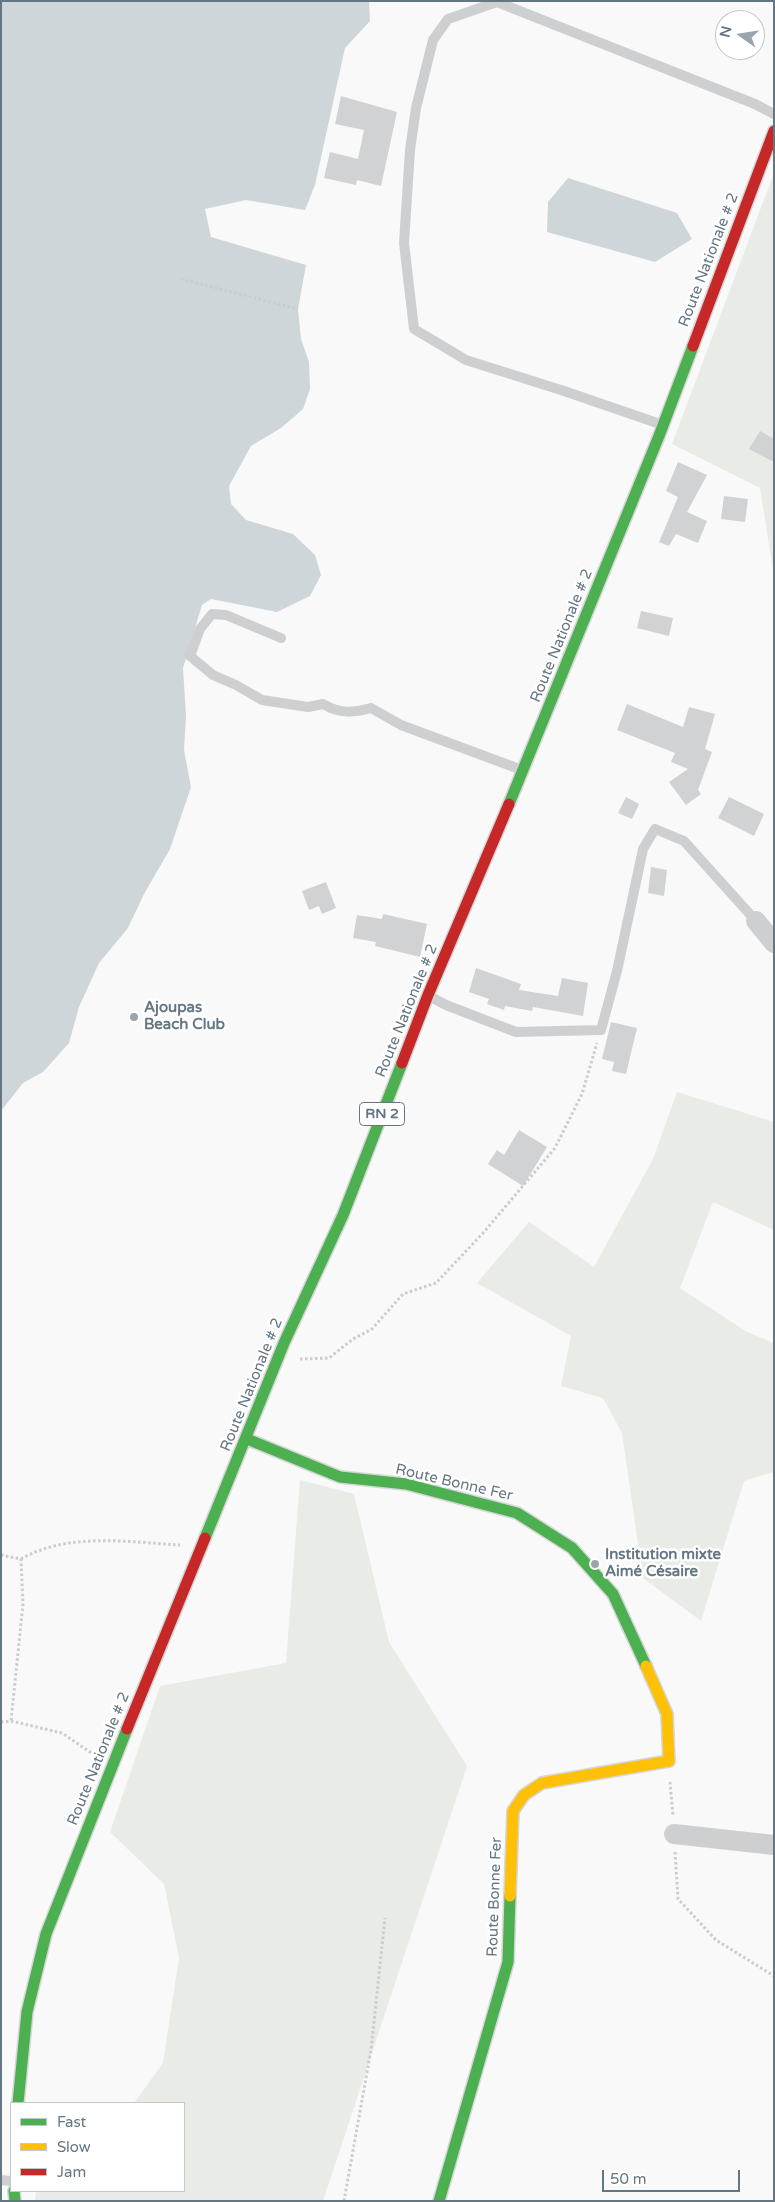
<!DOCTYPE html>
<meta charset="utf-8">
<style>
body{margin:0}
#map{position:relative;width:775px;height:2202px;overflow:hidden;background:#f9f9f9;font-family:"Varela Round",sans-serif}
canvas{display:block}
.frame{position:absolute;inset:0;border:2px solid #657683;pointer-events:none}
.legend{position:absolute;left:10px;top:2102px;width:175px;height:90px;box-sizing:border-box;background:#fff;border:1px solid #c1c8cd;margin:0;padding:6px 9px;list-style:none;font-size:15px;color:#657683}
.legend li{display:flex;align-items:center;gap:10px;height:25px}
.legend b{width:25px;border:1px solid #c1c8cd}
.north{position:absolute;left:715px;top:10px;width:50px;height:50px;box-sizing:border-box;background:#fff;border:1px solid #c1c8cd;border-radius:50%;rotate:283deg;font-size:14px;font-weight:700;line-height:20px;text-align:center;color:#657683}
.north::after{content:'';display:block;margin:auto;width:18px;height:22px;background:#99a4ac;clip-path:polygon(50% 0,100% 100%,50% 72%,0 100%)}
.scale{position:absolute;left:602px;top:2170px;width:138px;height:22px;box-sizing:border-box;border:2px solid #657683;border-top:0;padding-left:6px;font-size:15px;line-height:18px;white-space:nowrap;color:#657683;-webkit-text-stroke:4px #fff;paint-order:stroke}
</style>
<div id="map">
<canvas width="775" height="2202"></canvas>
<div class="frame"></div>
<ul class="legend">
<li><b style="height:6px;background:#4caf50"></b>Fast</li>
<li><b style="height:6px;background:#ffc107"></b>Slow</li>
<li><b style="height:6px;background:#c62828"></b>Jam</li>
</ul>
<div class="north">N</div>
<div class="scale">50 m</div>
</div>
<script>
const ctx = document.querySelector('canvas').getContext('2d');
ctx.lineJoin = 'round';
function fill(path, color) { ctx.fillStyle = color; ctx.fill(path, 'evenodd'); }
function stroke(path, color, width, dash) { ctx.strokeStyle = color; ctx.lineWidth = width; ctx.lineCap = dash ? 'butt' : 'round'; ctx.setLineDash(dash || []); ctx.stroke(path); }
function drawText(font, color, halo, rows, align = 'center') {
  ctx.font = font + ' "Varela Round",sans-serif'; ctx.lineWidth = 5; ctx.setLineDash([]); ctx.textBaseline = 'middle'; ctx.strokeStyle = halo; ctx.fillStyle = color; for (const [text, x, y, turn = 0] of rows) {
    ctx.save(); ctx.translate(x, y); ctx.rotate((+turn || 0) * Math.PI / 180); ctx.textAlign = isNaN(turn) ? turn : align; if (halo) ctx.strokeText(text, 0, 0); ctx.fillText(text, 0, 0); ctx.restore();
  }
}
const green = new Path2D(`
 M774,173V576L760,488L672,444Z
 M677,1092L774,1122V1230L713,1202L680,1288L747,1332L774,1343L773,1472L744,1481L701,1621L643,1578L622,1433L603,1398L561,1386L571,1336L477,1283L529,1222L594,1267L653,1159Z
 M300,1480L354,1494L389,1642L467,1766L323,2201H35L36,2191H184V2103H134L163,2063L179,1958L164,1884L110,1832L160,1686L286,1663Z`);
const water = new Path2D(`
 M1,1H369L370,21L345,48L315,185L305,210L246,200L205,209L211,237L306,265L298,309L301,339L309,362L310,389L303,409L281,428L251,446L229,486L231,504L246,520L293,534L315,555L321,575L310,596L277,612L211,599L202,605L183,668L186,716L184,750L191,787L170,849L144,894L128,928L99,963L79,1007L69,1043L43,1072L23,1083L1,1111Z
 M568,178L677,213L692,239L655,262L547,232L548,202Z`);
const building = new Path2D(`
 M341,96L397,112L381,186L357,180L356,185L324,178L330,152L358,159L364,130L335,124Z
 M760,431L774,439V462L749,449Z
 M678,462L707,475L687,512L707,521L698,543L676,534L669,546L659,542L678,497L666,491Z
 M724,496L748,499L745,522L721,519Z
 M641,611L673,618L669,636L637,628Z
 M627,704L683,727L689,707L715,714L705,749L712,752L698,790L701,794L686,805L669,782L688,769L671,762L675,753L617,730Z
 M626,797L639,804L632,819L618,813Z
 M729,797L764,814L754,836L718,818Z
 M651,867L667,870L664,896L648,893Z
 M326,882L336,908L322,914L319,906L309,910L302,891Z
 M383,914L427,924L420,957L375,946L376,942L353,938L357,915L382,919Z
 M476,968L521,984L519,990L558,996L562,978L588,983L583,1016L533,1007L532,1011L505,1006L504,1010L487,1004L489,999L469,992Z
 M611,1022L637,1028L626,1074L612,1071L614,1062L602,1059Z
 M519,1130L547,1147L523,1186L488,1164L497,1150L504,1155Z`);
const path = new Path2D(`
 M181,279L298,309
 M300,1359L329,1358L353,1339L372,1329L403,1294L436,1283L484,1232L555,1148L582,1094L597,1043
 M1,1555L21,1559L23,1604L11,1721
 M21,1559C68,1532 128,1542 180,1545
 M1,1722L11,1721L62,1733L93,1754
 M670,1782L673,1816
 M675,1852L678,1899L716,1940L774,1976
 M344,2201L371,2050L385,1918`);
const lane = new Path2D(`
 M663,425L564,391L466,360L414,329L404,243L410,150L416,108L433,40L448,19L497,2L755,104L774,114
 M281,638L226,615L212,614L200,629L190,656L213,675L236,685L262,700L308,707L323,704C340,714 353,713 371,708L401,725L522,770
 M429,996L446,1005L516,1032L601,1030L617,971L643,849L655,829L684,841L756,921
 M1,2180L11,2181`);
const street = new Path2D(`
 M756,921L774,943
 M674,1834L774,1845`);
const fast = new Path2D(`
 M509,804L659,436L693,346
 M247,1439L340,1477L406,1484L517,1513L572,1548L613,1594L646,1666
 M205,1538L284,1343L343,1215L402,1063
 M18,2103L27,2012L46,1934L127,1729
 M14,2191L15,2201
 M439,2201L508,1962L510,1896`);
const slow = new Path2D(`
 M510,1896L513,1811L524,1795L542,1783L669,1761L667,1714L646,1666`);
const jam = new Path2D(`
 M693,346L774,131
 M402,1063L428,995L509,804
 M127,1729L205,1538`);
const markers = [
 [134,1017,5,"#99a4ac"],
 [595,1564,5,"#99a4ac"]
];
const shields = [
 [382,1114,45]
];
const shieldNames = [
 ["RN 2",382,1114]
];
const streetNames = [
 ["Route Nationale # 2",709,260,-69],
 ["Route Nationale # 2",562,636,-68],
 ["Route Nationale # 2",407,1011,-68],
 ["Route Nationale # 2",252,1385,-68],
 ["Route Bonne Fer",454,1483,13],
 ["Route Nationale # 2",99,1759,-68],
 ["Route Bonne Fer",495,1897,-88]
];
const poiNames = [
 ["Ajoupas",144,1008],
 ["Beach Club",144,1025],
 ["Institution mixte",605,1555],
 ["Aimé Césaire",605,1572]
];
fill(green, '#e8ebe6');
fill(water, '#ced6d9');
fill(building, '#d0d2d3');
stroke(fast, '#d5d6d7', 14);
stroke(slow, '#d5d6d7', 14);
stroke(jam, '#d5d6d7', 14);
stroke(path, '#cbcccd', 3, [2.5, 2.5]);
stroke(lane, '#cecfd0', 10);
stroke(street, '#cecfd0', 20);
stroke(fast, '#4caf50', 11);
stroke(slow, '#ffc107', 11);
stroke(jam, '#c62828', 11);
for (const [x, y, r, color] of markers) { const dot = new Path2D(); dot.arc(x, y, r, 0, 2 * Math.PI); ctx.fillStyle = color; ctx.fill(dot); stroke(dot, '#fff', 2); }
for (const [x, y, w] of shields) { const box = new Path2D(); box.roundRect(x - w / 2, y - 11.5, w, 23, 4); ctx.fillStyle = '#fff'; ctx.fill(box); stroke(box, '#657683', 1); }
drawText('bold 14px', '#657683', null, shieldNames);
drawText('15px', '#657683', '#fff', streetNames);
drawText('bold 15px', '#657683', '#fff', poiNames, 'left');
</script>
